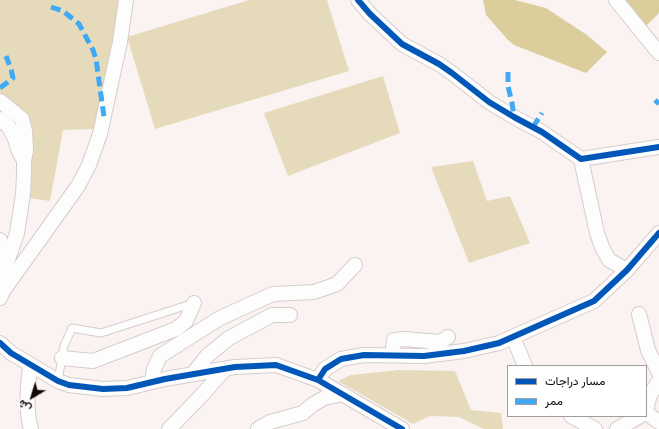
<!DOCTYPE html>
<meta charset="utf-8">
<style>
body{margin:0}
#map{position:relative;width:659px;height:429px;overflow:hidden;background:#faf3f2;font-family:"Open Sans",Vazirmatn,sans-serif}
canvas{display:block}
.legend{position:absolute;left:507px;top:365px;width:140px;height:52px;box-sizing:border-box;background:#fff;border:1px solid #a09d9c;margin:0;padding:5px 7px;list-style:none;font-size:12px;color:#120907}
.legend li{display:flex;align-items:center;gap:8px;height:20px}
.legend b{width:20px;border:1px solid #a09d9c}
.north{position:absolute;left:12px;top:377px;width:40px;height:40px;-webkit-text-stroke:3px #fff;paint-order:stroke;rotate:218deg;font-size:11px;font-weight:700;line-height:16px;text-align:center;color:#120907}
.north::after{content:'';display:block;margin:auto;width:14px;height:18px;background:#120907;clip-path:polygon(50% 0,100% 100%,50% 72%,0 100%)}
</style>
<div id="map">
<canvas width="659" height="429"></canvas>
<ul class="legend">
<li><b style="height:5px;background:#0057b8"></b>مسار دراجات</li>
<li><b style="height:5px;background:#3fa9f5"></b>ممر</li>
</ul>
<div class="north">ش</div>
</div>
<script>
const ctx = document.querySelector('canvas').getContext('2d');
ctx.lineJoin = 'round';
function fill(path, color) { ctx.fillStyle = color; ctx.fill(path, 'evenodd'); }
function stroke(path, color, width, dash) { ctx.strokeStyle = color; ctx.lineWidth = width; ctx.lineCap = dash ? 'butt' : 'round'; ctx.setLineDash(dash || []); ctx.stroke(path); }
const green = new Path2D(`
 M0,0H120L102,99L95,129L63,130L50,201L16,196L25,164L0,127Z
 M249,0H327L349,71L155,129L127,37Z
 M383,76L400,133L288,176L264,113Z
 M473,161L487,201L510,196L530,243L469,263L431,167Z
 M399,370L455,371L471,410L501,413L503,429H484L459,417L430,416L413,424L338,381L351,375Z`);
const forest = new Path2D(`
 M483,0H515L546,8L587,35L607,52L586,73L514,45L507,39L486,15Z
 M622,0H659V13L646,26Z`);
const service = new Path2D(`
 M58,381L64,346L72,328L101,333L194,303`);
const minor = new Path2D(`
 M358,0L370,14L402,44L439,64L452,73L489,102L514,117L542,132L581,159L659,147
 M616,0L659,53
 M0,101L22,119L25,131L26,151L24,160
 M0,119L9,127L15,139L19,152L24,160V175L23,194L17,233L3,274L2,281L3,291
 M581,159L597,233L602,247L609,260L627,270
 M0,240L2,269
 M0,298L3,291L78,186L89,165L100,134L120,42L126,0
 M639,314L648,350L659,373
 M513,337L525,366
 M0,343L11,353L58,381L69,385L103,389L127,388L165,379L235,367L276,365L318,380L402,429
 M392,355L394,340L404,339L440,342L448,337
 M62,358L93,361L176,329L186,321L194,303
 M30,365C28,386 25,408 31,429
 M193,374L207,356L229,338L272,315H290
 M318,380L325,369L341,359L364,355L424,356L464,351L499,343L594,301L627,270L659,233
 M152,382L154,369L160,356L220,318L273,294L314,292L337,284L355,265
 M647,412C646,400 652,391 659,381
 M646,413L659,422
 M571,416L595,429
 M169,429L201,396L225,369
 M258,429L270,422L303,413L312,405L324,398L343,394
 M617,429L640,416`);
const quiet = new Path2D(`
 M51,7L63,11L79,24L93,50L96,59L104,117
 M508,72V86L512,103L514,117
 M0,88L13,78L11,69L6,56
 M655,100L659,104
 M533,127L542,113`);
const cycleway = new Path2D(`
 M358,0L370,14L402,44L439,64L452,73L489,102L514,117L542,132L581,159L659,147
 M0,343L11,353L58,381L69,385L103,389L127,388L165,379L235,367L276,365L318,380L402,429
 M318,380L325,369L341,359L364,355L424,356L464,351L499,343L594,301L627,270L659,233`);
fill(green, '#e5dbba');
fill(forest, '#dbce9c');
stroke(service, '#d6cdcb', 9);
stroke(minor, '#d6cdcb', 16);
stroke(service, '#fefdfd', 7);
stroke(minor, '#fefdfd', 14);
stroke(quiet, '#3fa9f5', 5, [10, 5]);
stroke(cycleway, '#0057b8', 6);
</script>
